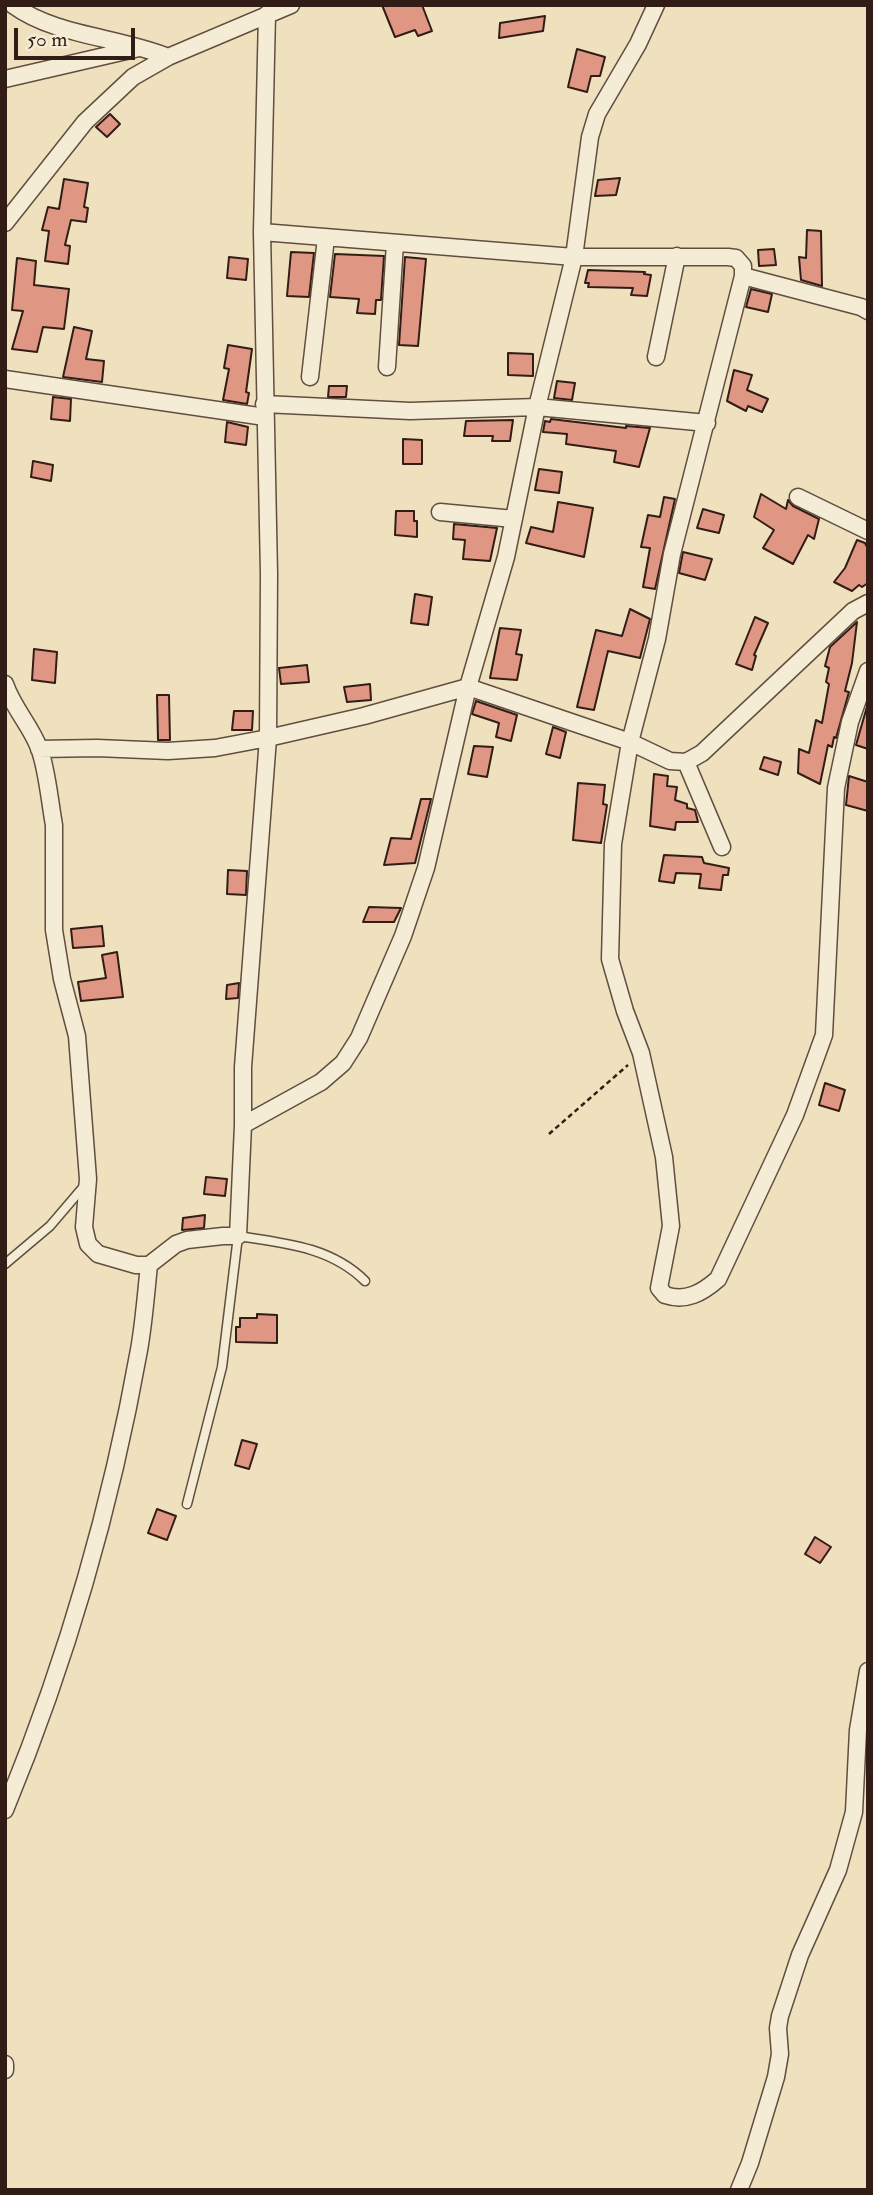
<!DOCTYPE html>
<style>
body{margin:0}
#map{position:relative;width:873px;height:2195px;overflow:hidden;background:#efe1be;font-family:"IM FELL Double Pica",serif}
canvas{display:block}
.frame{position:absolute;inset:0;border:7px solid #321d16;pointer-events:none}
.scale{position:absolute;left:14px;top:28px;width:121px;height:32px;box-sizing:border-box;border:4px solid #321d16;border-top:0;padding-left:9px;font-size:21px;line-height:24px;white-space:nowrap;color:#321d16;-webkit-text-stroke:5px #f5ecd5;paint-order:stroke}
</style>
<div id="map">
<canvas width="873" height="2195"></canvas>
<div class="frame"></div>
<div class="scale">50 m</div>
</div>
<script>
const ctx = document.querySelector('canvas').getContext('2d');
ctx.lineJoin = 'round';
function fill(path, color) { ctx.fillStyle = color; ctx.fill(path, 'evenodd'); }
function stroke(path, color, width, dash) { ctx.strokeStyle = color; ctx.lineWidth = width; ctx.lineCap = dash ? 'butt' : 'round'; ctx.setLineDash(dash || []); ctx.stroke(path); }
const building = new Path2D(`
 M382,5H422L432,31L418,36L415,30L395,37Z
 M545,16L543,31L499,38L500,23Z
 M577,49L605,57L600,76H591L587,92L568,87Z
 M110,114L120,124L107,137L96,127Z
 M620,178L616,195L595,196L598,180Z
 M64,179L88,183L84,207L88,208L86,222L71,220L65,245L70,246L68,264L45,261L49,231L42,230L48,207L59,209Z
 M807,230L821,231L822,286L801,280L799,257L806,258Z
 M774,249L776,265L759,266L758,250Z
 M291,252L314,253L309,297L287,296Z
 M335,254L384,256L381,300H376L375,314L357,313L359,299L330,297Z
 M229,257L248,259L246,280L227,278Z
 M405,257L426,259L418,346L399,345Z
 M17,258L36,261L34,285L69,289L64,329L43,327L37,352L12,349L23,311L12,310Z
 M588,270L645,272L644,274L651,275L647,296L631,295L633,288L588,287L589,283H585Z
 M751,289L772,294L768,312L746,307Z
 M74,327L92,331L86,359L104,361L102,382L63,377Z
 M228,345L252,349L246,392L249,393L247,404L223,400L229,369L224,368Z
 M508,353L533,354V376L508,375Z
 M734,370L752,375L747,390L768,399L762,412L748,406L746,411L727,401Z
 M557,381L575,383L572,400L554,398Z
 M329,386H347L346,397H328Z
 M53,397L71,399L70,421L51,419Z
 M551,419L626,428V426L650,428L639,467L614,462L616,451L566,444L567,434L543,432L545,421L550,422Z
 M513,420L510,441H492L493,436H464L466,421Z
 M227,422L248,427L246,445L225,442Z
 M403,439L422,440V464H403Z
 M33,461L53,465L51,481L31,477Z
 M539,469L562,472L559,493L535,490Z
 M761,494L786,509L788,500L793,506L819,519L814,539L808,535L793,564L763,548L774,530L754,517Z
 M664,497L675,499L655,589L643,587L650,548L641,547L648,515L660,517Z
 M558,502L593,508L584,557L526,543L531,527L553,532Z
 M703,509L724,515L719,533L697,528Z
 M396,511H414V521H417V537L395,535Z
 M454,524L497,528L490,561L463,559L465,540L453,539Z
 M857,540L865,543L868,549V583L862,587L859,585L852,591L834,582L845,568Z
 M683,552L712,559L705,580L679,573Z
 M415,594L432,597L428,625L411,623Z
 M630,609L650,619L640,658L608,651L594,710L577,707L596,630L622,636Z
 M755,617L768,623L754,655L756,656L752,670L736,664Z
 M857,622L852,663L845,691L849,692L836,738L834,737L832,747L828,745L820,784L798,773L799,749L809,753L816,720L822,723L829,684L826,682L829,668L825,666L830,647Z
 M500,628L521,630L516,654L522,655L517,680L490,678Z
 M34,649L57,652L55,683L32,680Z
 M307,665L309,682L281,684L279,668Z
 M370,684L371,700L347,702L344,687Z
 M157,695H169L170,740H158Z
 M476,701L517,715L511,741L496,737L499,723L472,714Z
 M868,703V749L856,745Z
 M234,711H253L252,730H232Z
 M553,727L566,732L560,758L546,754Z
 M474,746L493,747L487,777L468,774Z
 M764,757L781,762L778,775L760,769Z
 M654,774L668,776L667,786L677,787L675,800L687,804V808L695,810L698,822H676L675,830L650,826Z
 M849,776L868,782V811L846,805Z
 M578,783L605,785L603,804L607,805L601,843L573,840Z
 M421,799H431L415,863L384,865L391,838L411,839Z
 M664,855L702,857L704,863L729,868L728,875H723L721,890L699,888L701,874L676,873L674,883L659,881Z
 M228,870L247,871L246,895L227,894Z
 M369,907L401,908L394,922H363Z
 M102,926L104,946L73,948L71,929Z
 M117,952L123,997L81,1001L78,982L106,978L102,955Z
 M239,983L238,998L226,999L227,985Z
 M825,1083L845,1090L839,1111L819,1105Z
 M206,1177L227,1179L225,1196L204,1194Z
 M205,1215L204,1228L182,1230L183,1218Z
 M257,1314L277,1315V1343L236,1342V1327H240V1318H257Z
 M242,1440L257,1444L249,1469L235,1465Z
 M157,1509L176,1516L167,1540L148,1533Z
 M815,1537L831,1547L820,1563L805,1554Z`);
const path = new Path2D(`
 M549,1134L628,1065`);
const lane = new Path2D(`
 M5,1264L50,1226L85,1185
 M187,1504L222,1367L238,1236C284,1243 331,1247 365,1281`);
const street = new Path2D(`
 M13,5C55,36 120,37 168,57
 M5,79L139,48
 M5,223L85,122L133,77L168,57L291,5
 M262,232L574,257H728L736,258L743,266V276L672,554L657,639L630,742L613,844L610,959L625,1011L641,1053L664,1157L671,1226L659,1288L665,1295C686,1302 702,1293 718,1279L795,1115L824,1035L836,788L850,722L868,671
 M743,276L861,307L868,311
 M656,357L677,256
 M387,367L395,243
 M310,377L326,238
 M5,379L265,417
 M264,404L410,411L537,407L707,423
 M798,497L868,531
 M440,512L514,519
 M5,684C13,708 31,726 39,748C47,768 50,804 54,825V930L62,979L77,1036L88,1179L84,1227L88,1244L98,1254L136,1265H149L176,1244L187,1240L223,1236H238L243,1125V1067L268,738L269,574L262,232L267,14
 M39,749L97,748L168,751L215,748L268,738L364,716L468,687L630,742L670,761L686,762L702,753L853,611L868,603
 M686,762L722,847
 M243,1125L321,1082L343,1063L359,1038L403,936L426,868L468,687L506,557L537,407L574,257L590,137L597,114L638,44L656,5
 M5,1810C66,1662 111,1507 139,1350C144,1322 146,1293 149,1265
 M5,2064V2070
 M739,2190L750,2163L776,2077L780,2054L778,2028L780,2016L800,1955L838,1870L854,1812L858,1730L868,1671`);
fill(building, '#df9682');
stroke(building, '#321d16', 2);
stroke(lane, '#614e40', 11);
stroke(street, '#614e40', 19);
stroke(path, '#321d16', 2.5, [5, 3.5]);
stroke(lane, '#f5ecd5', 8);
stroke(street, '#f5ecd5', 16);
</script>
